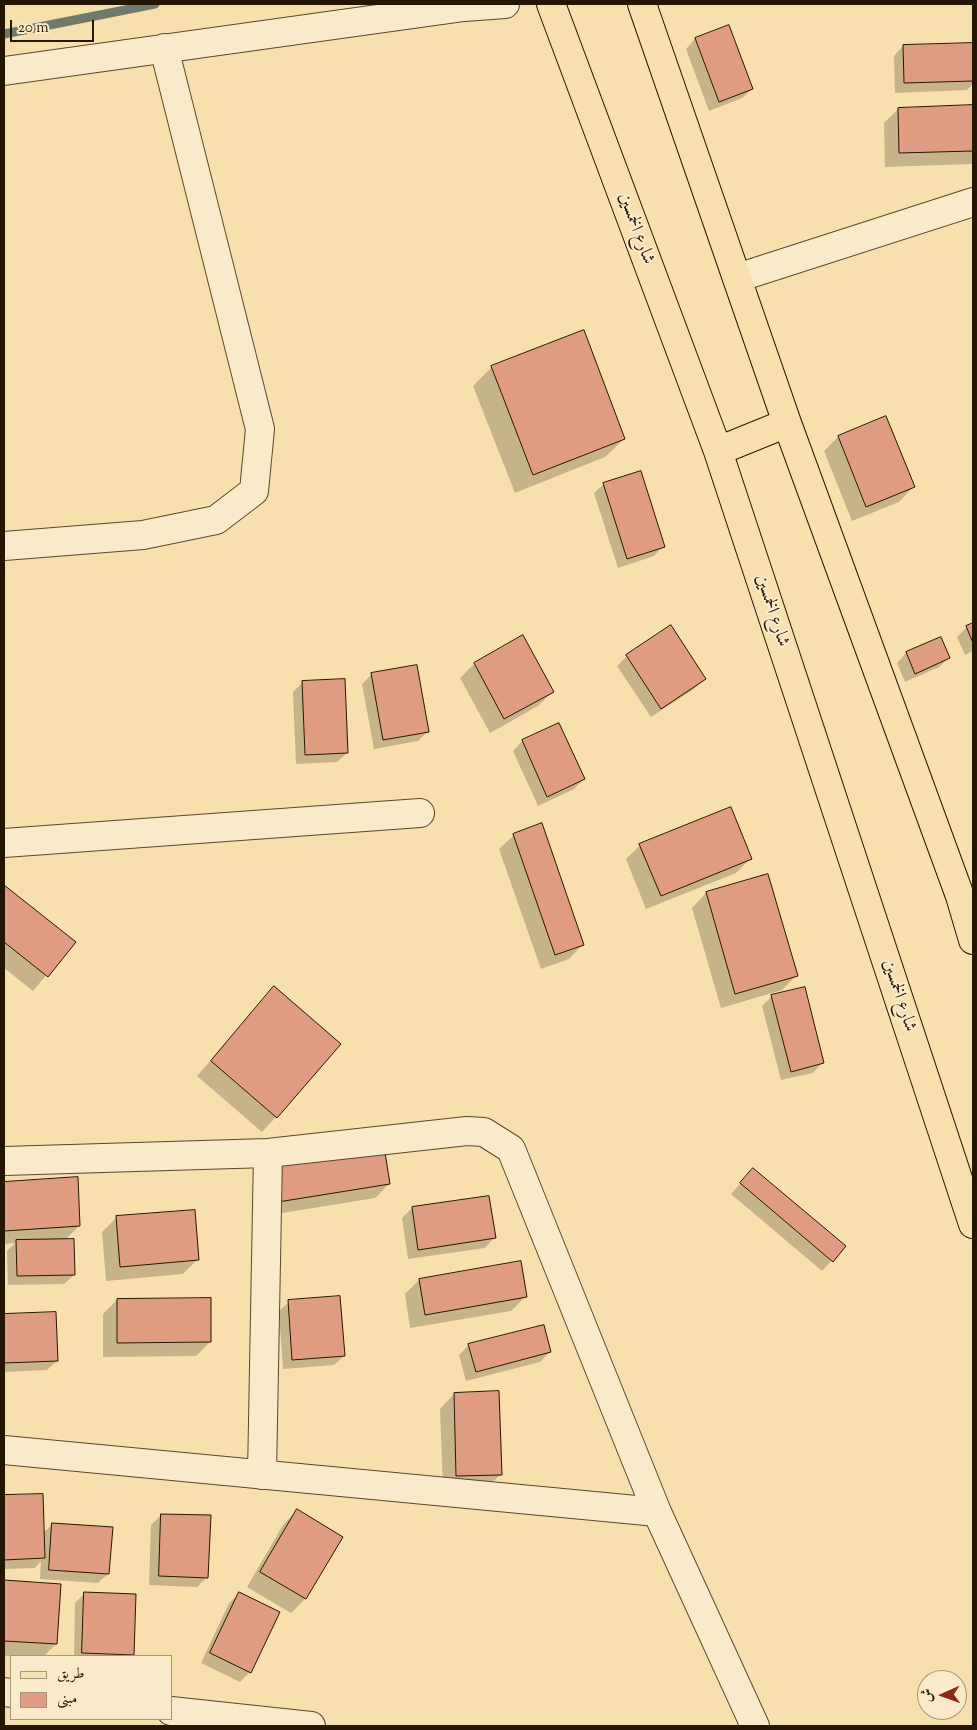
<!DOCTYPE html>
<meta charset="utf-8">
<style>
body{margin:0}
#map{position:relative;width:977px;height:1730px;overflow:hidden;background:#f8dfae;font-family:"Sorts Mill Goudy",Amiri,serif}
canvas{display:block}
.frame{position:absolute;inset:0;border:5px solid #251601;pointer-events:none}
.legend{position:absolute;left:10px;top:1655px;width:162px;height:65px;box-sizing:border-box;background:#faeaca;border:1px solid #a5957a;margin:0;padding:6px 9px;list-style:none;font-size:15px;color:#251601}
.legend li{display:flex;align-items:center;gap:10px;height:25px}
.legend b{width:25px;border:1px solid #a5957a}
.north{position:absolute;left:917px;top:1670px;width:50px;height:50px;box-sizing:border-box;background:#faeaca;border:1px solid #a5957a;border-radius:50%;rotate:268deg;font-size:14px;font-weight:700;line-height:20px;text-align:center;color:#251601}
.north::after{content:'';display:block;margin:auto;width:18px;height:22px;background:#8f2418;clip-path:polygon(50% 0,100% 100%,50% 72%,0 100%)}
.scale{position:absolute;left:10px;top:20px;width:84px;height:22px;box-sizing:border-box;border:2px solid #251601;border-top:0;padding-left:6px;font-size:15px;line-height:18px;white-space:nowrap;color:#251601;-webkit-text-stroke:4px #faeaca;paint-order:stroke}
</style>
<div id="map">
<canvas width="977" height="1730"></canvas>
<div class="frame"></div>
<ul class="legend">
<li><b style="height:6px;background:#f8dfae"></b>طريق</li>
<li><b style="height:14px;background:#e09c82"></b>مبنى</li>
</ul>
<div class="north">ش</div>
<div class="scale">20 m</div>
</div>
<script>
const ctx = document.querySelector('canvas').getContext('2d');
ctx.lineJoin = 'round';
function fill(path, color) { ctx.fillStyle = color; ctx.fill(path, 'evenodd'); }
function stroke(path, color, width, dash) { ctx.strokeStyle = color; ctx.lineWidth = width; ctx.lineCap = dash ? 'butt' : 'round'; ctx.setLineDash(dash || []); ctx.stroke(path); }
function drawText(font, color, halo, rows, align = 'center') {
  ctx.font = font + ' "Sorts Mill Goudy",Amiri,serif'; ctx.lineWidth = 4; ctx.setLineDash([]); ctx.textBaseline = 'middle'; ctx.strokeStyle = halo; ctx.fillStyle = color; for (const [text, x, y, turn = 0] of rows) {
    ctx.save(); ctx.translate(x, y); ctx.rotate((+turn || 0) * Math.PI / 180); ctx.textAlign = isNaN(turn) ? turn : align; if (halo) ctx.strokeText(text, 0, 0); ctx.fillText(text, 0, 0); ctx.restore();
  }
}
const shadow = new Path2D(`
 M695,39L752,89L742,98L709,111L686,49Z
 M973,44V84L967,90L895,93L894,56L903,46Z
 M973,106L972,164L885,167L884,123L898,109Z
 M492,367L624,439L605,457L515,493L473,386Z
 M885,418L913,487L899,502L852,521L824,451L838,437Z
 M604,484L663,546L654,556L618,568L594,493Z
 M973,624V651L965,655L957,637L967,627Z
 M940,639L949,658L939,667L905,682L897,663L906,653Z
 M627,656L704,679L694,689L651,717L617,666Z
 M474,664L552,692L538,706L490,733L460,678Z
 M372,674L428,731L418,741L374,749L362,684Z
 M303,682L347,753L337,762L296,764L293,692Z
 M559,724L584,779L574,789L538,806L513,751L522,741Z
 M514,835L583,944L569,959L541,969L499,849Z
 M640,845L750,859L736,873L646,909L626,859Z
 M767,875L797,975L782,990L721,1008L692,908L706,893Z
 M4,887L74,942L33,991L4,968Z
 M274,988L276,1117L262,1132L197,1076Z
 M772,996L822,1063L813,1073L781,1080L762,1006Z
 M272,1165L389,1184L375,1198L264,1216Z
 M753,1169L844,1247L822,1271L731,1194Z
 M77,1178L79,1226L64,1241L74,1275L64,1284L8,1285L7,1251L15,1243L4,1244V1183Z
 M488,1197L494,1238L485,1248L408,1259L402,1218L412,1208Z
 M193,1211L197,1260L183,1274L106,1281L102,1232L116,1218Z
 M419,1280L525,1297L511,1311L410,1328L405,1294Z
 M117,1300L210,1342L196,1356L103,1357V1314Z
 M289,1302L344,1356L334,1365L283,1369L279,1311Z
 M55,1313L57,1361L47,1370L4,1372V1315Z
 M469,1345L550,1352L540,1362L466,1381L459,1355Z
 M454,1394L501,1474L486,1489L443,1490L440,1409Z
 M42,1495L43,1533L53,1524L108,1574L98,1583L40,1579L41,1561L35,1568L4,1569V1496Z
 M297,1511L341,1537L305,1599L291,1613L247,1587L283,1525Z
 M161,1515L207,1577L197,1587L149,1585L151,1525Z
 M4,1581L59,1585L56,1644L44,1656H4Z
 M85,1593L132,1654L130,1656H74L75,1603Z
 M239,1594L250,1672L240,1682L201,1663L229,1603Z`);
const stream = new Path2D(`
 M4,34L155,4`);
const building = new Path2D(`
 M729,25L753,89L719,102L695,38Z
 M973,43V81L904,83L903,45Z
 M973,105V151L899,153L898,108Z
 M584,330L625,439L533,475L491,366Z
 M886,416L915,487L866,507L838,436Z
 M641,471L665,547L627,559L603,483Z
 M973,623V643L966,626Z
 M671,625L706,679L661,709L626,655Z
 M523,635L554,692L504,719L474,663Z
 M941,637L950,658L915,674L906,652Z
 M417,665L429,732L383,740L371,673Z
 M345,679L348,753L305,755L302,681Z
 M559,723L585,779L547,797L522,740Z
 M731,807L752,859L661,896L639,844Z
 M542,823L584,945L555,955L513,834Z
 M768,874L798,976L735,994L706,892Z
 M4,885L76,942L48,977L4,942Z
 M274,986L341,1044L277,1118L211,1061Z
 M805,987L824,1063L791,1072L771,995Z
 M384,1146L390,1184L278,1202L272,1164Z
 M753,1168L846,1246L833,1262L740,1183Z
 M78,1177L80,1226L4,1231V1182Z
 M489,1196L496,1238L418,1250L412,1207Z
 M195,1210L199,1260L120,1267L116,1216Z
 M74,1239L75,1275L17,1276L16,1240Z
 M521,1261L527,1297L425,1315L419,1279Z
 M340,1296L345,1356L292,1360L288,1300Z
 M211,1298V1342L117,1343V1299Z
 M56,1312L58,1361L4,1363V1314Z
 M544,1325L551,1352L476,1372L468,1344Z
 M499,1391L502,1475L456,1476L454,1393Z
 M43,1494L45,1558L4,1560V1495Z
 M297,1509L343,1537L306,1599L260,1572Z
 M161,1514L211,1515L208,1578L159,1576Z
 M52,1523L113,1527L109,1574L49,1570Z
 M4,1580L61,1584L57,1644L4,1641Z
 M84,1592L136,1594L134,1655L82,1653Z
 M239,1592L280,1612L251,1673L210,1653Z`);
const minor = new Path2D(`
 M4,71L464,7L505,4
 M737,278L973,202
 M4,546L143,535L216,520L254,491L260,429L164,48
 M4,843L420,813
 M4,1161L268,1153L467,1131L484,1132L511,1149L657,1512L4,1450
 M262,1475L268,1153
 M657,1512L755,1726
 M4,1692L11,1693
 M171,1711L311,1726`);
const major = new Path2D(`
 M551,4L718,451L973,1224
 M642,4L787,423L960,896L973,940
 M718,451L787,423`);
const streetNames = [
 ["شارع الخمسين",635,229,70],
 ["شارع الخمسين",771,611,72],
 ["شارع الخمسين",898,996,72]
];
fill(shadow, '#0003');
stroke(stream, '#6e7a6a', 9);
fill(building, '#e09c82');
stroke(building, '#251601', 1);
stroke(minor, '#5a482c', 30);
stroke(major, '#251601', 30);
stroke(minor, '#faeaca', 28);
stroke(major, '#f8dfae', 28);
drawText('18px', '#251601', '#faeaca', streetNames);
</script>
